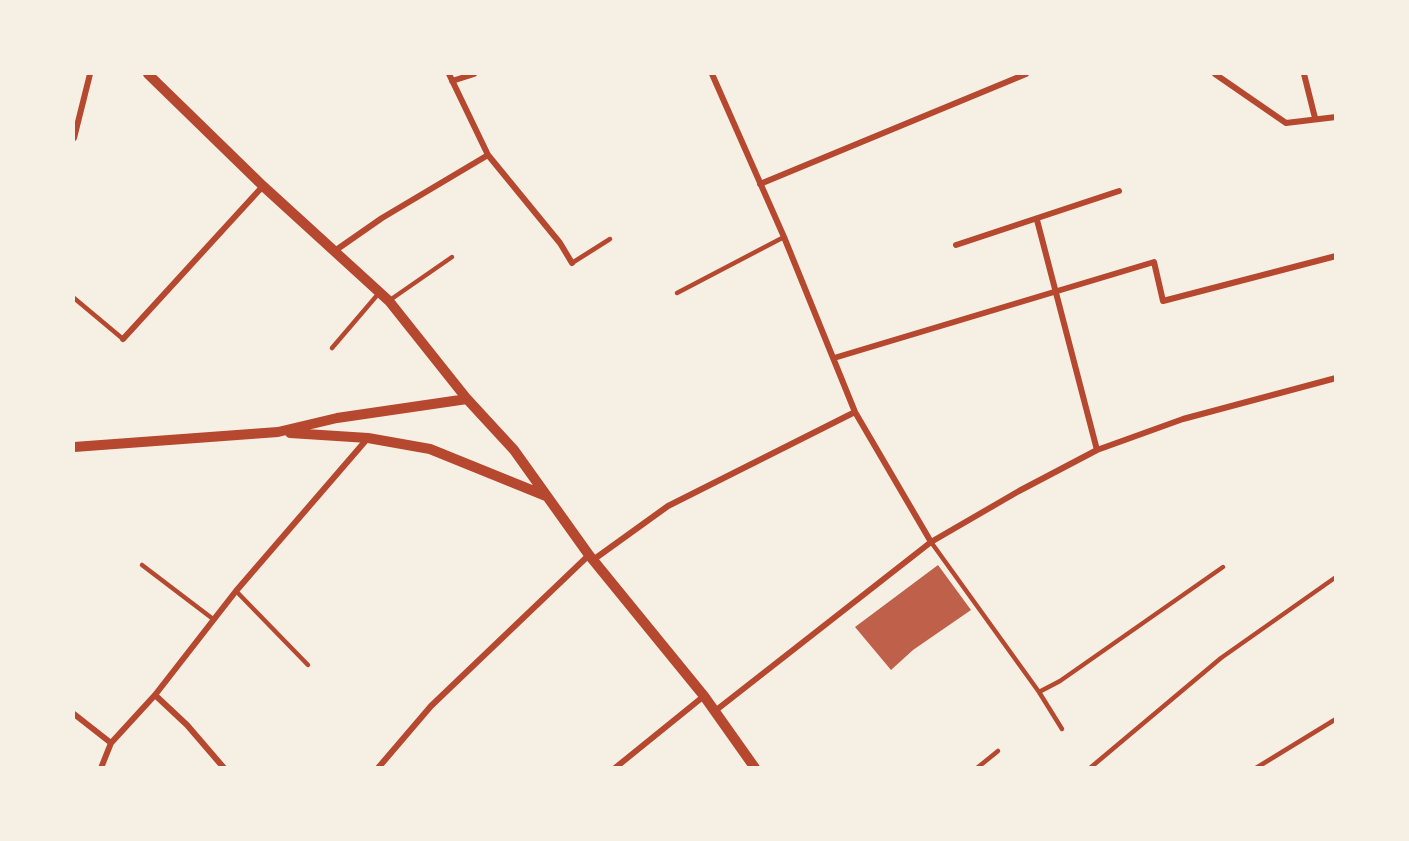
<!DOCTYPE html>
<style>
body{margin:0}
#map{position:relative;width:1409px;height:841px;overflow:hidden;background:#f6efe4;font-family:"Fira Sans",sans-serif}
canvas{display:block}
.frame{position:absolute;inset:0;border:75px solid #f6efe4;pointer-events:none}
</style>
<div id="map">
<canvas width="1409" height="841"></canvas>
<div class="frame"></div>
</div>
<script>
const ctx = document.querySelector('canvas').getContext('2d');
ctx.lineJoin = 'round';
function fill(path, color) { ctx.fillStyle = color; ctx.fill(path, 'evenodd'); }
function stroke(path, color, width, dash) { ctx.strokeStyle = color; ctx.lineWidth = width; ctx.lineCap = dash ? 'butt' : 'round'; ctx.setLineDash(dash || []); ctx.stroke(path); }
const building = new Path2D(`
 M938,565L971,610L913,650L891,670L855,627Z`);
const service = new Path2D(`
 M572,263L610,239
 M677,293L784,237
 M74,298L123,339
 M390,300L452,257
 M332,348L379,293
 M931,542L1039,692L1062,729
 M142,565L213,619
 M236,591L308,665
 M1039,692L1060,681L1223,567
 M977,768L998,751
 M1090,768L1221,658L1336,577
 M1256,768L1336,719`);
const minor = new Path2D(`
 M449,74L488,155L560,243L572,263
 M712,74L784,237L855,412L931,542
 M1215,74L1286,123L1336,117
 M1304,74L1315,118
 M452,81L474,74
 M74,138L90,74
 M760,184L1026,74
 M1037,220L1097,450
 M956,245L1119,191
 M336,250L382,218L488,155
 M123,339L263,186
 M834,358L1154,262L1163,301L1336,256
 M593,560L668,506L855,412
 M155,695L187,725L224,768
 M715,711L931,542L1019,491L1097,450L1183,419L1336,378
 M74,714L111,743
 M101,768L111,743L155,695L236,591L368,438
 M378,768L431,706L589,555
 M615,768L704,696`);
const tertiary = new Path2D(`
 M148,74L263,186L389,301L467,399L514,450L589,555L704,696L755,768
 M290,433L368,438L430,449L546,496
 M74,447L278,432L337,418L467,399`);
fill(building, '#bf614a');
stroke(service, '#b5482f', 4.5);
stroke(minor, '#b5482f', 6);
stroke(tertiary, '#b5482f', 10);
</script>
